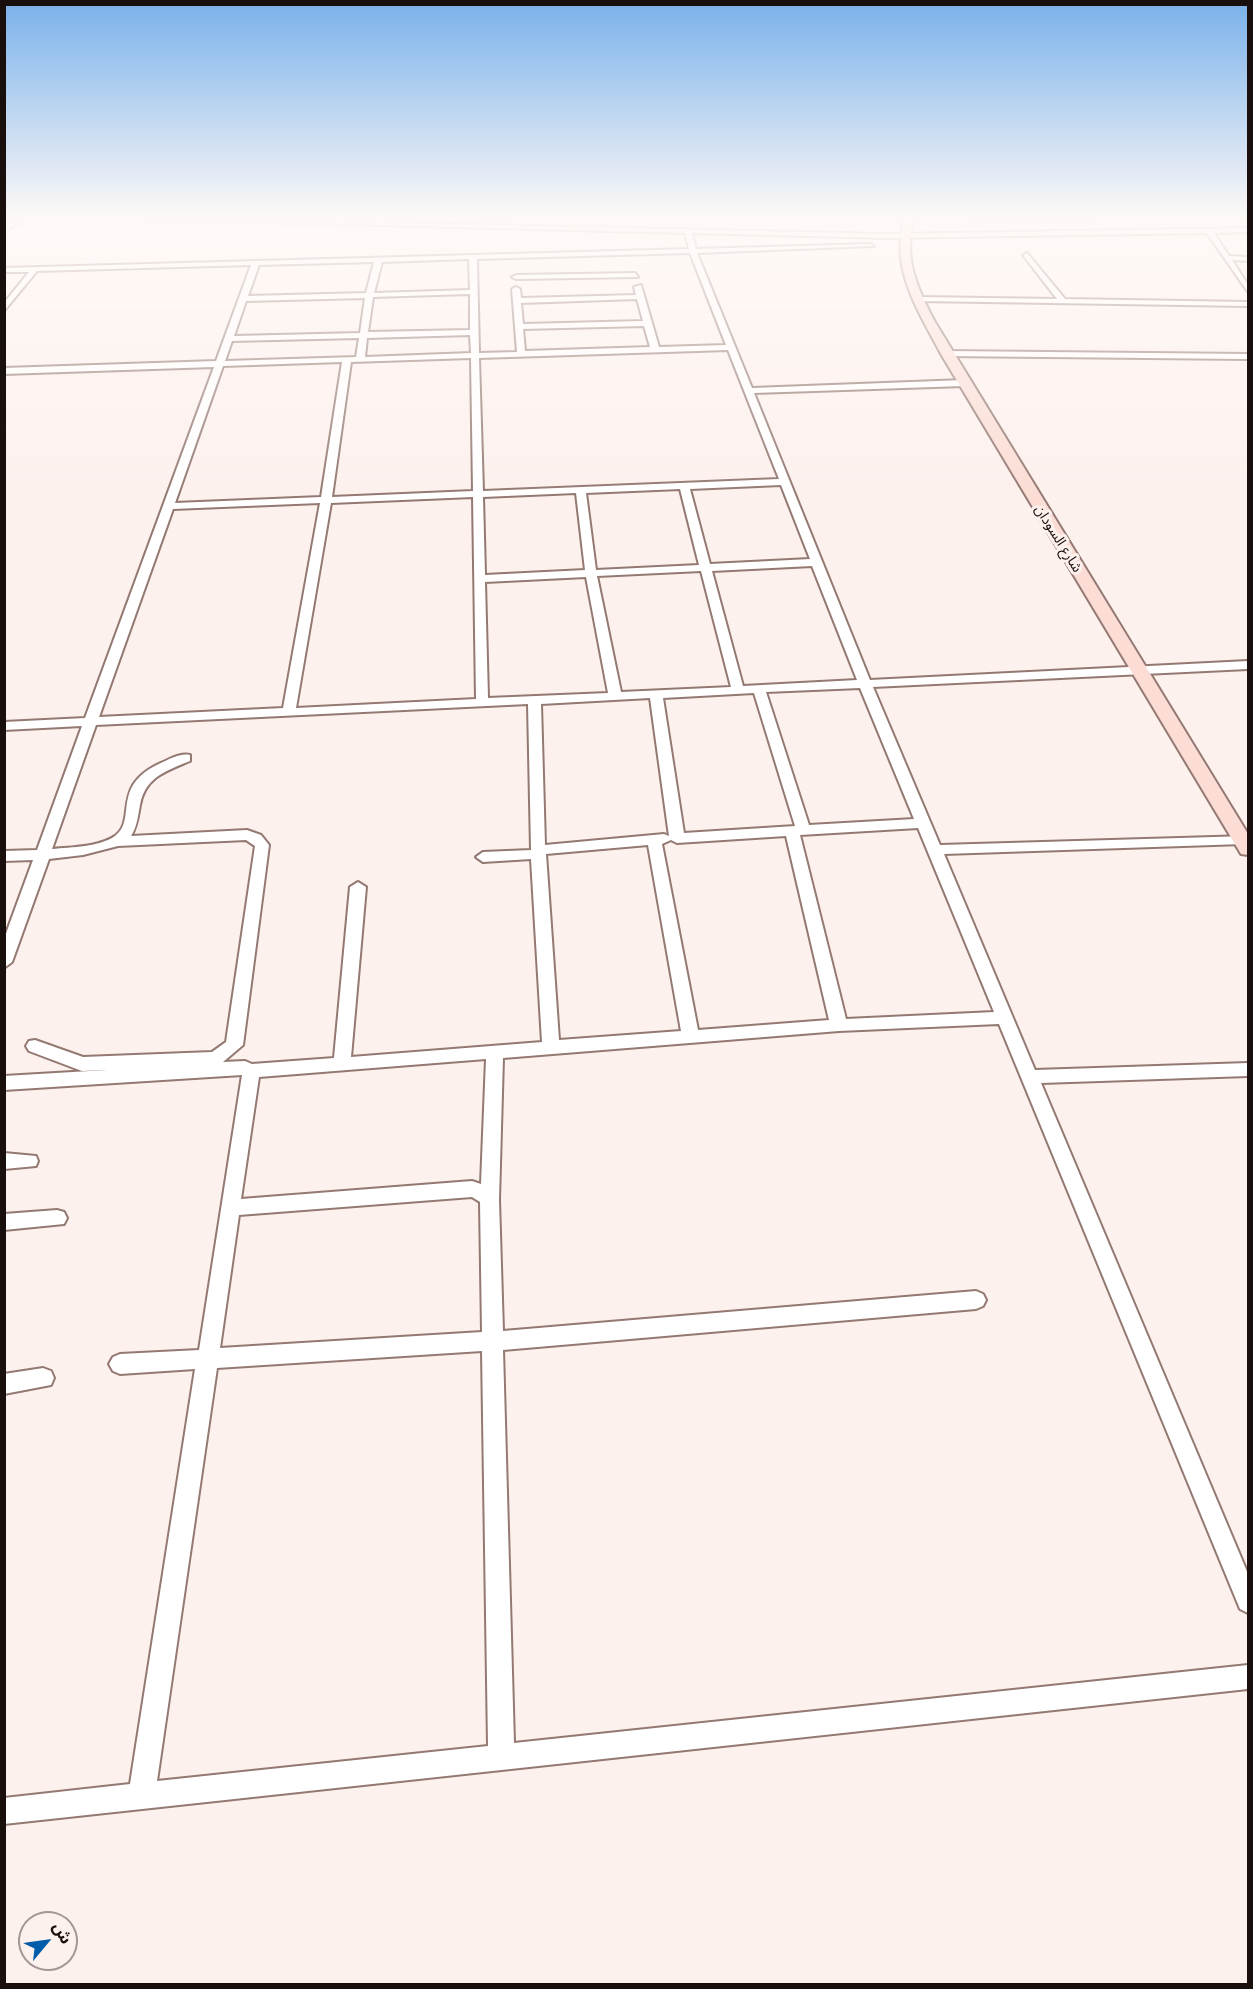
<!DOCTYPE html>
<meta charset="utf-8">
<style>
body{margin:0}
#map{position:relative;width:1253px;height:1989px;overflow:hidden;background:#fdf1ee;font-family:Arial,"Noto Sans Arabic",sans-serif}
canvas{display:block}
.frame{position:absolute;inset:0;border:6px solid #190f0d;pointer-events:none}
.north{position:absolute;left:18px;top:1911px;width:60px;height:60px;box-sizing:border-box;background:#fdf1ee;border:2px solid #a29794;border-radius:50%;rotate:61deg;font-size:16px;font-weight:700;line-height:24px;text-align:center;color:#190f0d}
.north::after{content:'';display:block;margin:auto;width:21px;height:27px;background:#015daa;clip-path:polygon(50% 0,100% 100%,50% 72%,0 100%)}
</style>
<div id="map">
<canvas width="1253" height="1989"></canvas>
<div class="frame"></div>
<div class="north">ش</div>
</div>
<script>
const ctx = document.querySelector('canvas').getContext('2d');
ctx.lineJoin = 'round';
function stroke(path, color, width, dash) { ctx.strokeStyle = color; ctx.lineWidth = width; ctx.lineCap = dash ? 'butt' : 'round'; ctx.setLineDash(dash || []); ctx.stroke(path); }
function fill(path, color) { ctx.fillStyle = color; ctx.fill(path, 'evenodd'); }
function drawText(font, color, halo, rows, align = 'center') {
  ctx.font = font + ' Arial,"Noto Sans Arabic",sans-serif'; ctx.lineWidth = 6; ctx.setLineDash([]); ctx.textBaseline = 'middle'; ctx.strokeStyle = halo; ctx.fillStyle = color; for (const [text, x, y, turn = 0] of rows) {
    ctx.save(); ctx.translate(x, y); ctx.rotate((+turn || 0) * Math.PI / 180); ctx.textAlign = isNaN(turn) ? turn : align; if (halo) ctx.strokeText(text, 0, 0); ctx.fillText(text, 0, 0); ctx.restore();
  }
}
const street = new Path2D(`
 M18,217H25L4,233V227Z
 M145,217L887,234L1248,228V232L1214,233L1229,256L1248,257V261L1232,260L1248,285V292L1207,233L887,238L692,233L696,249L870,244L874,246L697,253L752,388L964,380L968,383L964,386L754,393L870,680L1248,661V669L873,687L940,845L1248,836V842L1243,844L944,854L1035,1070L1248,1063V1076L1041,1083L1248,1574V1613L1240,1609L999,1024L839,1031L503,1058L499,1200L503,1331L976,1291L983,1294L986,1300L983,1306L976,1309L503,1350L514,1743L1248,1665V1689L4,1824V1798L130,1784L195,1369L120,1374L113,1371L109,1364L113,1357L120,1354L199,1350L242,1075L4,1090V1076L107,1070L82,1071L29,1051L26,1046L29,1041L35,1040L83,1057L212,1052L226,1042L255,846L246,840L118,846L83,855L49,859L12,962L4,968V939L33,860L4,861V851L37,850L82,726L4,730V722L85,718L214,367L4,374V368L216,361L251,265L37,271L4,311V303L29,272H4V268L689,249L685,233L148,219ZM690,253L726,345L659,347L641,285L634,287L636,295L521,298L520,289L516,287L512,289L517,352L479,353L477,259ZM469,259L470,290L374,293L382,262ZM374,262L366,293L248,296L259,265ZM470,294V330L368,332L373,297ZM365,298L360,333L234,336L246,301ZM637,299L643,321L523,324L521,303ZM644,326L650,347L525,351L523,329ZM470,335L471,353L365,357L367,338ZM359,338L356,357L225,361L232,341ZM728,350L779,479L483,491L479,358ZM471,358L473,491L332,497L351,362ZM342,362L321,497L175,503L223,366ZM781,485L810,559L710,564L690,489ZM680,489L699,565L596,570L586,493ZM576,493L585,570L485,575L483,497ZM473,497L476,699L296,708L331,503ZM320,503L283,708L99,717L173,509ZM812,566L857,680L743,686L712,571ZM701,571L731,687L621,692L597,576ZM586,577L608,693L488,698L485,582ZM860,688L914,819L809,825L766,692ZM754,693L795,826L684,833L663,698ZM650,698L669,836L664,834L545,845L541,704ZM528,704L531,850L483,852L476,857L483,862L531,859L542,1042L351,1057L366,887L358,882L350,887L334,1058L252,1064L245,1061L223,1062L243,1045L269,845L261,835L247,830L131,836C137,827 138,816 140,805C145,777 166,771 190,761V755C181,753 172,758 163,762C109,785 138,819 115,836C99,847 72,847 52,849L96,725ZM918,828L994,1012L846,1019L800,835ZM786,836L829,1020L698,1030L662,844L671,840L677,843ZM648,845L681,1031L559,1040L546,854ZM486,1059L481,1184L472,1181L241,1199L259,1077ZM472,1197L480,1202L482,1332L220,1348L239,1215ZM482,1351L488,1746L157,1781L217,1368Z
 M973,217H1097V218L976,219Z
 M1027,253L1065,299L1248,302V306L919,301L915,299L919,297L1057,299L1023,255Z
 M635,273L638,277L516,279L512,277L516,275Z
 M947,351L1248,354V359L944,356Z
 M4,1153L36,1156L38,1161L36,1166L4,1169Z
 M57,1210L64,1212L67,1218L64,1224L4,1230V1214Z
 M43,1368L51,1371L54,1378L51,1385L4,1394V1374Z`);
const secondary = new Path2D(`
 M905,217H915C902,256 917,288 935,322L1248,834V855L1241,854L941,354C918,310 889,268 905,217Z`);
const farStreetnames = [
 ["شارع السودان",1058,539,58]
];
stroke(street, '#937972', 4);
stroke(secondary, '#937972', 4);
fill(street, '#fff');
fill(secondary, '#fbddd5');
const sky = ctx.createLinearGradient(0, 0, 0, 495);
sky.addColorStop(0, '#79b1ea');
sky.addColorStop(0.44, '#fef9f7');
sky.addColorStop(1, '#fef9f700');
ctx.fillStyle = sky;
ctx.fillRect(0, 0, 1253, 495);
drawText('14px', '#190f0d', '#fdf1ee', farStreetnames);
</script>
